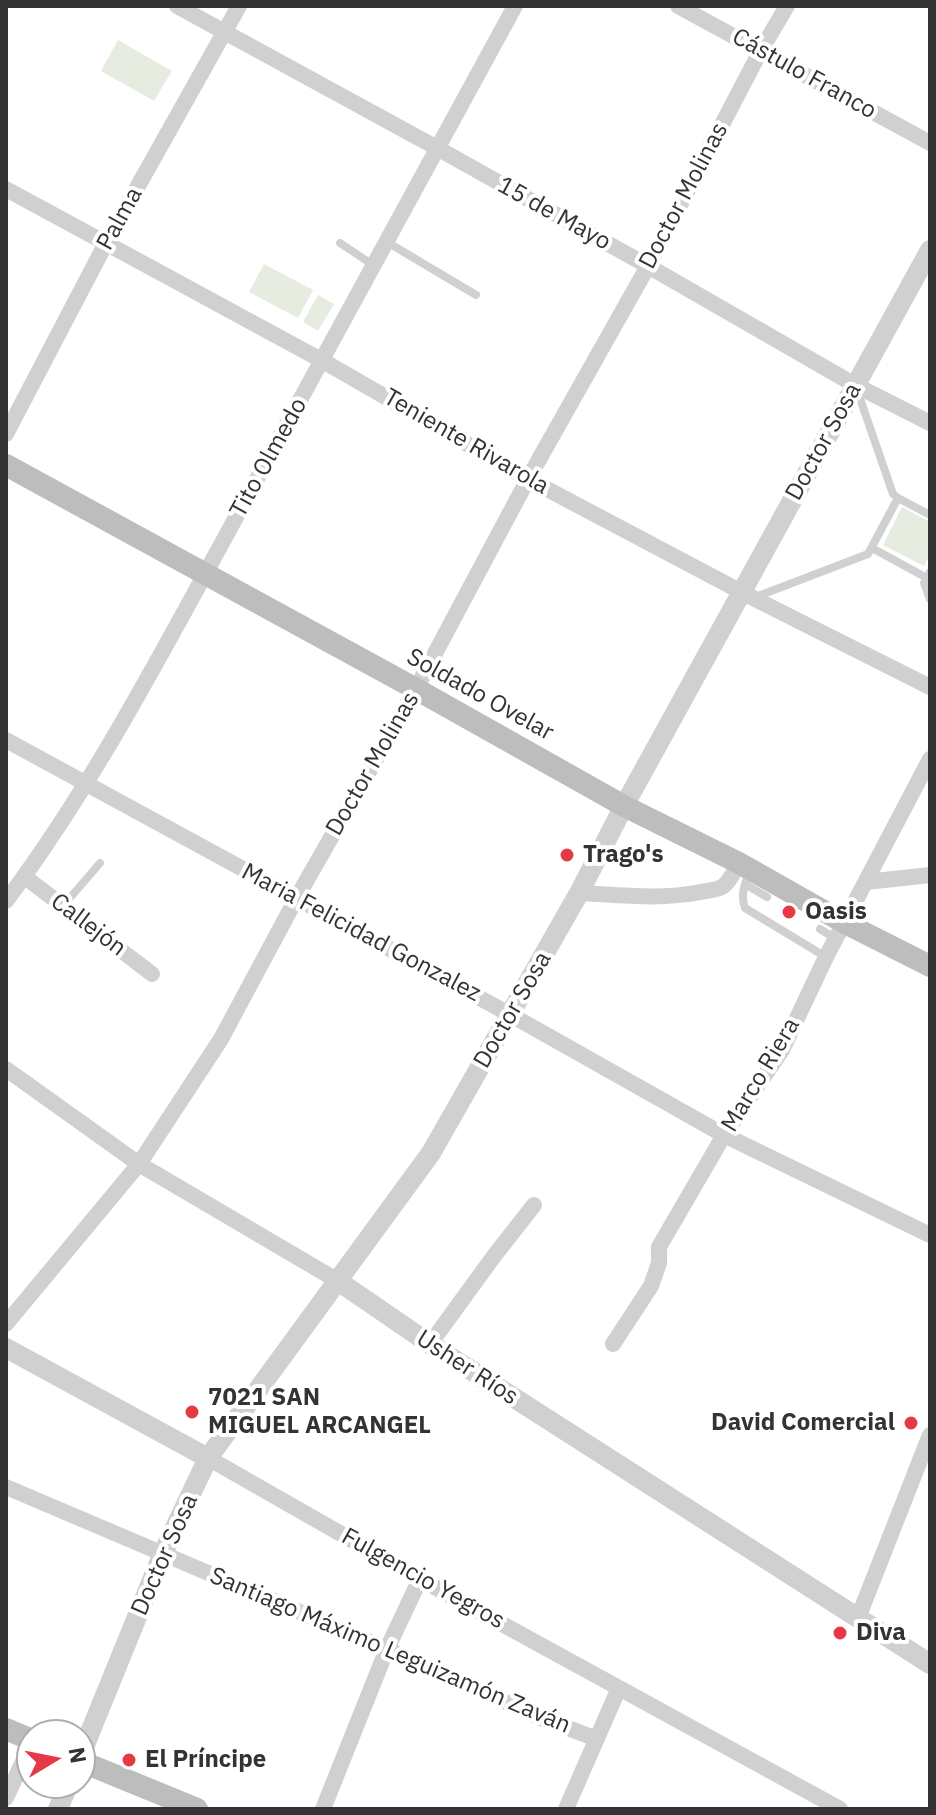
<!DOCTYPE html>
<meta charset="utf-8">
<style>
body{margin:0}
#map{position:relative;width:936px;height:1815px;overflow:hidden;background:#fff;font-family:"IBM Plex Sans",sans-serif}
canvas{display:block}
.frame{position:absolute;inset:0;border:8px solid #333;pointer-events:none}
.north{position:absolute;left:16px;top:1719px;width:80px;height:80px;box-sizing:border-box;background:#fff;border:2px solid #adadad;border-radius:50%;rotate:80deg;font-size:22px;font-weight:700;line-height:32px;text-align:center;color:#333}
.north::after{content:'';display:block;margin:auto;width:28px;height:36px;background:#e63946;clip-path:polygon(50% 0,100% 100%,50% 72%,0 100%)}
</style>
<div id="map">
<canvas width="936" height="1815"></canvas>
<div class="frame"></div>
<div class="north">N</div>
</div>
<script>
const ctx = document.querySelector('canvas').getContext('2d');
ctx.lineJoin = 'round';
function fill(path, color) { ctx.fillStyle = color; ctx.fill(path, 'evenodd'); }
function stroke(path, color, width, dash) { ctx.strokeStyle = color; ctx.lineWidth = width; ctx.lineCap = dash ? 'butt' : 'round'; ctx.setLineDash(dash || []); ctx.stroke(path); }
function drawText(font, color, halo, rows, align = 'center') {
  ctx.font = font + ' "IBM Plex Sans",sans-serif'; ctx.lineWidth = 8; ctx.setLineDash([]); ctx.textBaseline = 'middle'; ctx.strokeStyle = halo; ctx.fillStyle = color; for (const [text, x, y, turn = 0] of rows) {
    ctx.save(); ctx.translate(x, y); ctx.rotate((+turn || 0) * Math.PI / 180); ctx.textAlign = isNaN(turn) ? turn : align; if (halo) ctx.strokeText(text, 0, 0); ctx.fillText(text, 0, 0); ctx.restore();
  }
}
const green = new Path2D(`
 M118,40L172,71L154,101L101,71Z
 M264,264L313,290L298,318L249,292Z
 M318,295L334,304L318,331L303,322Z
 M902,507L930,522V554L924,566L883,545Z`);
const service = new Path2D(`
 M387,242L476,295
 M340,243L373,265
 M857,390L893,494L898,498
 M872,548L927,578L930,572
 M927,578L924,583L930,599
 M753,598L868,554L898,498L930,515
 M750,870C745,884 740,894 745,908L826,957
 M745,884L767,897
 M63,906L100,863
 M820,929L836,939`);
const minor = new Path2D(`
 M177,6L437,148L648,266L855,385L930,423
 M678,6L930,143
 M6,189L323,361L528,479L753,598L930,687
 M6,434L106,243L239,6
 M6,740L511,1015L724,1135L930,1235
 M25,877L152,974
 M866,882L930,875
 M579,893C620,895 660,900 701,892C706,891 714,890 720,888C729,884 734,871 739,863
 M6,901C90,789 155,665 222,543C321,365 417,185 515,6
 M6,1069L139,1164L338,1281
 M6,1324L139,1164L221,1039L296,899L416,689L528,479L648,266L761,50L787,6
 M430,1344L494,1256L534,1205
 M613,1344L651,1286L659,1263V1247L724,1135L782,1050L826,957L930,759
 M208,1458L420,1579L840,1809
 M6,1487L387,1649L541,1718L597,1739
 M858,1618L930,1435
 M6,1798L32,1742
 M323,1809L387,1649L420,1579
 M566,1809L619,1688`);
const tertiary = new Path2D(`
 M338,1281L430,1344L930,1664
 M6,1348L208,1458
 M80,1757L163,1553L208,1458L431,1153L579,893L624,806L930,250
 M58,1809L69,1783`);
const secondary = new Path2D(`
 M6,465L416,689L624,806L739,863L845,923L930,966
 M6,1729L32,1740
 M80,1761L197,1809`);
const markers = [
 [567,855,8,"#e63946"],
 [789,912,8,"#e63946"],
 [192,1412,8,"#e63946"],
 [911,1423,8,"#e63946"],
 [840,1633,8,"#e63946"],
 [129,1760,8,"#e63946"]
];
const streetNames = [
 ["Cástulo Franco",804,74,29],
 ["Doctor Molinas",684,196,-62],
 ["15 de Mayo",554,214,29],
 ["Palma",120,219,-61],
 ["Teniente Rivarola",466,442,30],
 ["Doctor Sosa",824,442,-61],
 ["Tito Olmedo",269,458,-61],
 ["Soldado Ovelar",480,695,29],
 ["Doctor Molinas",373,764,-60],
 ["Callejón",88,925,37],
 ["Maria Felicidad Gonzalez",361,933,28],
 ["Doctor Sosa",513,1010,-60],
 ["Marco Riera",761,1075,-59],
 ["Usher Ríos",467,1368,33],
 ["Doctor Sosa",165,1555,-66],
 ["Fulgencio Yegros",423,1579,29],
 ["Santiago Máximo Leguizamón Zaván",390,1651,23]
];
const poiNames = [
 ["Trago's",583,855],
 ["Oasis",805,912],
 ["7021 SAN",208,1398],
 ["MIGUEL ARCANGEL",208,1426],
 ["David Comercial",895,1423,"right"],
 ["Diva",856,1633],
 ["El Príncipe",145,1760]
];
fill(green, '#e6ecdf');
stroke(service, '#d0d0d0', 8);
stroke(minor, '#d0d0d0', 16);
stroke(tertiary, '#d0d0d0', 20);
stroke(secondary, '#bdbdbd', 22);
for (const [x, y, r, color] of markers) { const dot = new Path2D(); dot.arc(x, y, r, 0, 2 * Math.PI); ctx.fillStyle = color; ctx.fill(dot); stroke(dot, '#fff', 3); }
drawText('24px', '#333', '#fff', streetNames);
drawText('bold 24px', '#333', '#fff', poiNames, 'left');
</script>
